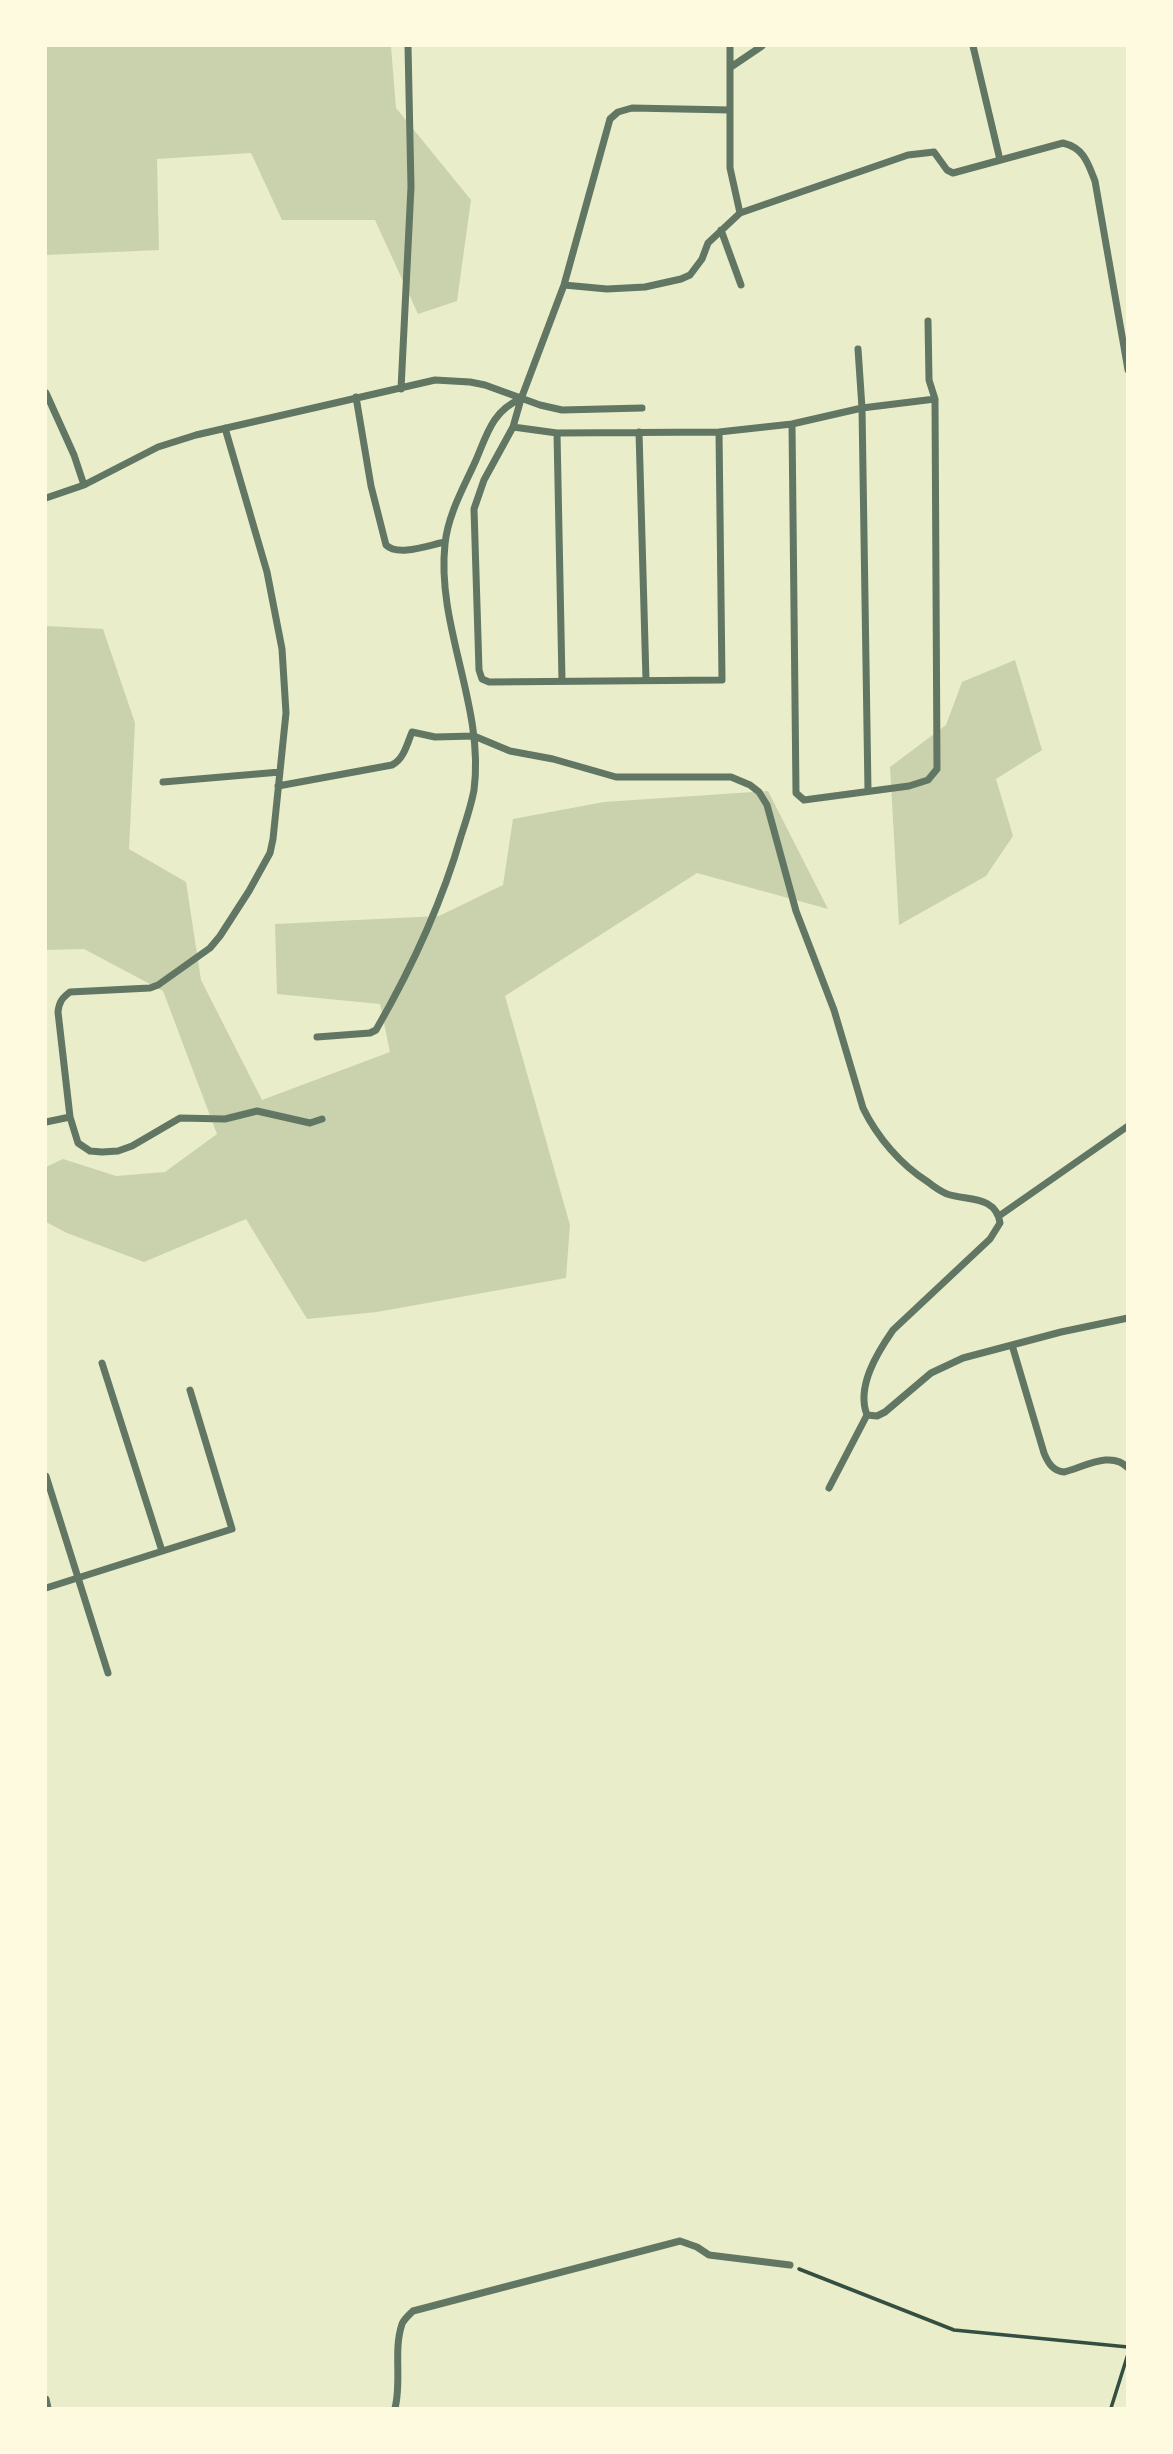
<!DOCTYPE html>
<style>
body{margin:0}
#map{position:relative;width:1173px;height:2454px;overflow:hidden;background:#e9edc9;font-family:Montserrat,sans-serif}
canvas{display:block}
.frame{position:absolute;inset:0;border:47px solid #fefae0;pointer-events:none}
</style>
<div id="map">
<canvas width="1173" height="2454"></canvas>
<div class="frame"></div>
</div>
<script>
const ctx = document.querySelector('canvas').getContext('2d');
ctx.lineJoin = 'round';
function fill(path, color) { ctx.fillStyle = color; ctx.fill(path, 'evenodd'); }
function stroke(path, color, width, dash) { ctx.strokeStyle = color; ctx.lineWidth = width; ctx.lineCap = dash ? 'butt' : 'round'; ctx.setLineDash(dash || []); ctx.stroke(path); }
const green = new Path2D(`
 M46,46L391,47L396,108L471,200L457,301L418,314L375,220H282L251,153L157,159L159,250L46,255Z
 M46,626L103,629L135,723L129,849L186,882L201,980L262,1100L390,1052L380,1004L277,994L275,924L439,916L503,885L513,819L604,802L768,791L828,909L697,873L505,996L570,1225L566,1278L377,1312L307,1319L246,1219L144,1262L67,1233L46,1222V1167L63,1159L116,1176L165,1172L217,1134L163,991L84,949L46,950Z
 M1015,660L1042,750L996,779L1013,836L986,876L899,925L890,767L946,725L962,682Z`);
const path = new Path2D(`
 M799,2269L954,2330L1128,2347
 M1111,2408L1128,2354`);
const minor = new Path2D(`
 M730,46V168L740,213
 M973,46L1000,160
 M731,67L762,46
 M721,230L741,285
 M564,285L607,289L645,287L681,279L690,275L702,259L708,243L740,213L908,155L934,152L947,170L953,173L1063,143C1084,148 1088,163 1095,181L1128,370
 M858,349L862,408L868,791
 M401,389L411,187L408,46
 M46,393L74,455L84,485
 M356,397L371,486L386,545C398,557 429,545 445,542
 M792,424L796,793L804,800L909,786L928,780L937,769L935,399L929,380L928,321
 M513,427L557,433L719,432L792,424L862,408L935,399
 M639,432L646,680
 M719,432L722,680L489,682L482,679L479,670L474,509L484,480L513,427L521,399L564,285L610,119L618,112L632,108L730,110
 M557,433L562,681
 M46,498L84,485L158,447L196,435L435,380L470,382L485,385L540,405L562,410L642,408
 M163,782L280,772
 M278,786L392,765C404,759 407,744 412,732L435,737L474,736L510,751L553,759L616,777H731L750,785L759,792L767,805L796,911L834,1010L863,1108C877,1137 901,1165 928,1182C933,1186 940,1191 947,1194C967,1201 996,1195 1000,1223L990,1239L893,1330C877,1353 856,1387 867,1415
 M317,1037L370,1033L376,1030C411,969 442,903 461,836C466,821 471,806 474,790C485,707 436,626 445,544C448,514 464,487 476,460C487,434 493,410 521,399
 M70,1117L78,1143L90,1151L102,1152L118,1151L132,1146L180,1118L225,1119L257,1111L310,1123L322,1119
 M46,1122L70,1117L58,1012C59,1002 62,998 70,992L150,988L158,985L210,948L220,936L249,891L270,853L273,839L286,713L282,649L267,572L225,428
 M999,1216L1128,1126
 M1012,1345L1044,1453C1048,1463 1053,1471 1064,1472C1084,1467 1112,1450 1128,1468
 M102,1363L162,1551
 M46,1476L108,1673
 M829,1488L867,1415L877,1416L885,1412L931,1373L963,1358L1061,1332L1128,1318
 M46,1588L232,1529L190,1390
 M46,2399L48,2408
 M395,2408C402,2381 393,2351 402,2324C404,2319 409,2315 413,2311L680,2241L697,2247L709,2255L790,2265`);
fill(green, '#cad2ad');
stroke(path, '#344e41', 3.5);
stroke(minor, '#617663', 7);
</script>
